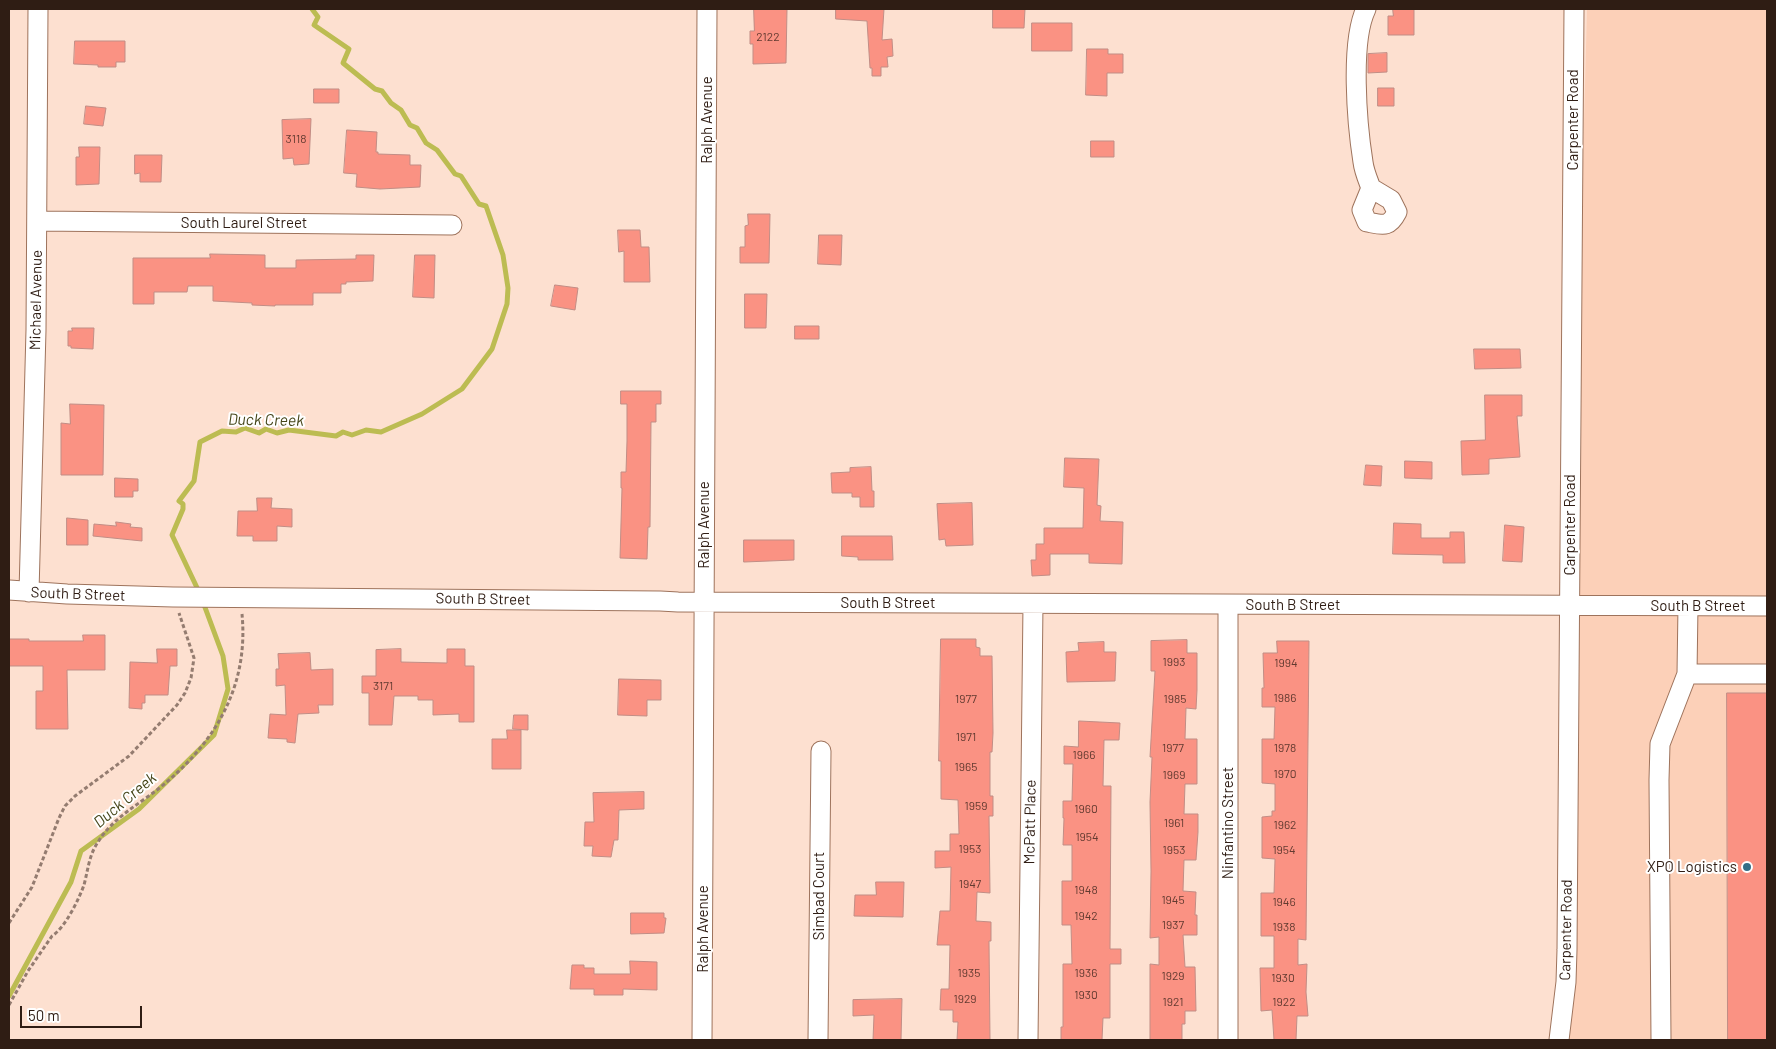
<!DOCTYPE html>
<style>
body{margin:0}
#map{position:relative;width:1776px;height:1049px;overflow:hidden;background:#fde0d0;font-family:Barlow,sans-serif}
canvas{display:block}
.frame{position:absolute;inset:0;border:10px solid #2f1d14;pointer-events:none}
.scale{position:absolute;left:20px;top:1006px;width:122px;height:22px;box-sizing:border-box;border:2px solid #2f1d14;border-top:0;padding-left:6px;font-size:15px;line-height:18px;white-space:nowrap;color:#2f1d14;-webkit-text-stroke:4px #fff;paint-order:stroke}
</style>
<div id="map">
<canvas width="1776" height="1049"></canvas>
<div class="frame"></div>
<div class="scale">50 m</div>
</div>
<script>
const ctx = document.querySelector('canvas').getContext('2d');
ctx.lineJoin = 'round';
function fill(path, color) { ctx.fillStyle = color; ctx.fill(path, 'evenodd'); }
function stroke(path, color, width, dash) { ctx.strokeStyle = color; ctx.lineWidth = width; ctx.lineCap = dash ? 'butt' : 'round'; ctx.setLineDash(dash || []); ctx.stroke(path); }
function drawText(font, color, halo, rows, align = 'center') {
  ctx.font = font + ' Barlow,sans-serif'; ctx.lineWidth = 4; ctx.setLineDash([]); ctx.textBaseline = 'middle'; ctx.strokeStyle = halo; ctx.fillStyle = color; for (const [text, x, y, turn = 0] of rows) {
    ctx.save(); ctx.translate(x, y); ctx.rotate((+turn || 0) * Math.PI / 180); ctx.textAlign = isNaN(turn) ? turn : align; if (halo) ctx.strokeText(text, 0, 0); ctx.fillText(text, 0, 0); ctx.restore();
  }
}
const built = new Path2D(`
 M1587,9H1767V1040H1560Z`);
const stream = new Path2D(`
 M200,594L172,535L183,509V504L179,501L194,481L200,442L222,431L236,432L245,428L259,433L266,429L277,433L289,430L336,436L343,432L352,435L366,430L381,432L422,414L462,389L492,349L507,304L508,288L503,255L486,206L479,204L461,176L455,174L437,150L426,143L417,128L410,125L401,110L391,103L382,91L375,89L343,63L349,49L314,25L318,17L312,9
 M9,996L71,882L81,851L139,809L214,735L228,689L223,656L203,602`);
const building = new Path2D(`
 M754,9H787L786,63L753,64V44H750V31H754Z
 M836,9H884L882,40L892,39L893,56L887,57L888,67H881V76H872V68H870L867,21L836,19Z
 M993,9H1025L1024,28H993Z
 M1393,9H1414V35H1388V16H1393Z
 M1032,23H1072V51H1032Z
 M75,41H125V62H116V67H98V65L74,64Z
 M1087,49H1108V54H1123V73H1107V96L1086,95Z
 M1387,53V72L1368,73V54Z
 M1378,88H1394V106H1378Z
 M314,89H339V103H314Z
 M86,106L106,108L103,126L84,124Z
 M311,119L309,164L294,165L293,158L283,159L282,120Z
 M347,130L377,132L376,152H378V154L410,155V165H421L420,187L380,189L356,187L357,174L344,173Z
 M1091,141H1114V157H1091Z
 M79,147H100L99,184L76,185V157H79Z
 M135,155H162L161,182H140V173L135,174Z
 M748,214H770L769,263H740V247H745V226L748,225Z
 M618,230H640L641,247H649L650,282H624V251L619,252Z
 M819,235H842L841,265L818,264Z
 M210,254L265,255V268H296V260L356,259V255H374L373,281L346,282V284H341V293H313V305H275V306L252,305V303L213,301V286H188L187,292H154V304H133V258H210Z
 M415,255H435L434,298L413,297Z
 M555,285L578,288L575,310L551,306Z
 M745,294H767L766,328H745Z
 M795,326H819V339H795Z
 M72,328H94L93,349L71,348V346H68V331H72Z
 M1474,349H1520L1521,368L1475,369Z
 M621,391H661V404H656V422H651L650,527H648L647,559L620,558L622,488H621V472H626L627,441V404H621Z
 M1485,395H1522V416H1517L1520,457L1489,459V474L1462,475L1461,441L1485,440Z
 M70,404L104,405L103,475H61V423L70,424Z
 M1065,458L1099,459L1097,505L1101,506L1100,521L1123,522L1122,564L1089,563V554H1050V575L1032,576L1031,560H1036V544H1044V528H1083L1084,488L1064,487Z
 M1405,461L1432,462V479L1405,478Z
 M1366,465L1382,466L1381,486L1364,485Z
 M871,467L872,491H874V507H860V497H852V493H832L831,473L850,472V468Z
 M115,478L138,479V491H133V497H115Z
 M257,498H272L271,508L292,509V527L277,526V541H253V536H237L238,511H257Z
 M972,503L973,545L946,546L945,539L939,540L937,504Z
 M67,518L88,520V545H67Z
 M116,522L131,524L130,527L142,528V541L93,536L94,524L116,526Z
 M1394,523L1421,524V538H1450V532H1464L1465,563H1443V555L1393,554Z
 M1505,525L1524,527L1522,562L1503,561Z
 M842,536H892L893,560H858V557L842,556Z
 M744,540H794V560L744,562Z
 M83,635H105V670H67L68,729H36V691H43V666H9V639H29V641H83Z
 M941,639H976V647L980,648V656H992L993,733L992,752H990V796H993V816H989L990,893L977,892L976,921L991,922V941H989L990,1040H957L958,1022H953V1010H940L941,989H949L950,945H937L940,911H950L951,867L935,868V851H950V834H959L958,800L941,799V761H939Z
 M1187,640V653H1197V690L1196,709L1186,708L1185,739H1197V784H1185L1184,814H1198V832L1196,860H1184L1183,891L1196,892L1195,915H1197V935H1183L1185,967H1195L1196,1011H1185V1024H1182V1040H1150V964L1159,965V937L1150,938L1151,871L1150,802L1152,757H1150L1155,671H1151V641Z
 M1277,641H1309L1306,940L1298,939V965L1307,964L1306,992L1308,1016H1297L1296,1040H1274L1272,1010L1261,1011L1260,968H1274V936H1261V893H1274L1275,859L1262,858V817L1272,816V811H1275V784L1262,783V739H1274L1275,707H1262V688H1264L1263,653H1277Z
 M1104,642V652H1116L1115,681L1067,682L1066,652L1079,651L1078,643Z
 M157,649H177V666H170L168,695H145V703H142V709L129,708L130,662L157,663Z
 M401,649V662L447,663V649H465V666H474V722H459V714L433,715V700H418V696H394L392,725H369V693H362V676H376V650Z
 M310,653L311,670L333,669V705H318L319,713L298,714L295,743L287,742V739L268,738L270,714L286,715L285,685L276,686V669H279L278,654Z
 M619,679L661,680V700H647V716L618,715Z
 M1727,693H1767V1040H1728Z
 M514,715H528V730L513,729Z
 M1079,721L1120,723L1119,740H1104L1103,786H1111L1110,949H1121V964H1110V1018H1103L1102,1040H1061V1027H1063V964H1072L1071,925H1062V881H1072V845H1063L1064,818H1063V801H1072L1073,764H1064V746L1078,747Z
 M507,730H521V769H492V739H507Z
 M644,792V809L619,810L618,840H614L611,857L592,856L593,846H584L585,822H594L593,793Z
 M876,882H904L903,917L854,916L855,895H876Z
 M631,913H664V918H666L664,933L631,934Z
 M630,961L657,962V990L623,989V995H594V989H570L572,965H584V968H594V974H630Z
 M902,999L901,1040H873L874,1015L853,1016V1000Z`);
const path = new Path2D(`
 M9,923L32,887L59,818L65,806L75,796L129,756L177,705L185,693L191,678L194,658L179,613
 M9,1005L28,971L52,936C65,928 79,899 84,885C88,870 89,855 98,842C111,820 137,805 157,790C214,745 249,688 242,614`);
const minor = new Path2D(`
 M1366,9C1350,42 1357,124 1363,162C1364,171 1368,180 1371,188L1362,210L1367,222C1383,225 1389,228 1397,212L1391,200L1371,188
 M37,221L452,225
 M9,590L67,594L173,597L660,601L678,602L1767,606
 M29,592L36,330L38,9
 M1688,606L1687,674H1767
 M702,1040L707,9
 M818,1040L821,751
 M1028,1040L1033,604
 M1228,1040V605
 M1559,1040L1566,982L1567,950L1574,9
 M1661,1040L1659,780L1660,744L1687,674`);
const markers = [
 [1747,867,5,"#346e87"]
];
const numberNames = [
 ["2122",768,37],
 ["3118",296,139],
 ["1993",1174,662],
 ["1994",1286,663],
 ["3171",383,686],
 ["1986",1285,698],
 ["1977",966,699],
 ["1985",1175,699],
 ["1971",966,737],
 ["1977",1173,748],
 ["1978",1285,748],
 ["1966",1084,755],
 ["1965",966,767],
 ["1970",1285,774],
 ["1969",1174,775],
 ["1959",976,806],
 ["1960",1086,809],
 ["1961",1174,823],
 ["1962",1285,825],
 ["1954",1087,837],
 ["1953",970,849],
 ["1953",1174,850],
 ["1954",1284,850],
 ["1947",970,884],
 ["1948",1086,890],
 ["1945",1173,900],
 ["1946",1284,902],
 ["1942",1086,916],
 ["1937",1173,925],
 ["1938",1284,927],
 ["1935",969,973],
 ["1936",1086,973],
 ["1929",1173,976],
 ["1930",1283,978],
 ["1930",1086,995],
 ["1929",965,999],
 ["1921",1173,1002],
 ["1922",1284,1002]
];
const streetNames = [
 ["Ralph Avenue",707,120,-90],
 ["Carpenter Road",1573,120,-90],
 ["South Laurel Street",244,223],
 ["Michael Avenue",36,300,-89],
 ["Ralph Avenue",704,525,-90],
 ["Carpenter Road",1570,525,-90],
 ["South B Street",78,594,2],
 ["South B Street",483,599,1],
 ["South B Street",888,603],
 ["South B Street",1293,605],
 ["South B Street",1698,606],
 ["McPatt Place",1030,822,-89],
 ["Ninfantino Street",1228,823,-90],
 ["Simbad Court",819,896,-90],
 ["Ralph Avenue",703,929,-90],
 ["Carpenter Road",1566,930,-89]
];
const poiNames = [
 ["XPO Logistics",1737,867]
];
const waterNames = [
 ["Duck Creek",266,420,1],
 ["Duck Creek",125,800,-40]
];
fill(built, '#fcd0b8');
stroke(stream, '#bcbc52', 5);
fill(building, '#fa9283');
stroke(building, '#c18d85', 1);
stroke(minor, '#9e735c', 21);
stroke(path, '#947c70', 3, [4, 2.5]);
stroke(minor, '#fff', 19);
for (const [x, y, r, color] of markers) { const dot = new Path2D(); dot.arc(x, y, r, 0, 2 * Math.PI); ctx.fillStyle = color; ctx.fill(dot); stroke(dot, '#fff', 2); }
drawText('12px', '#623a30', null, numberNames);
drawText('15px', '#2f1d14', '#fff', streetNames);
drawText('15px', '#2f1d14', '#fff', poiNames, 'right');
drawText('italic 16px', '#46461a', '#fff', waterNames);
</script>
